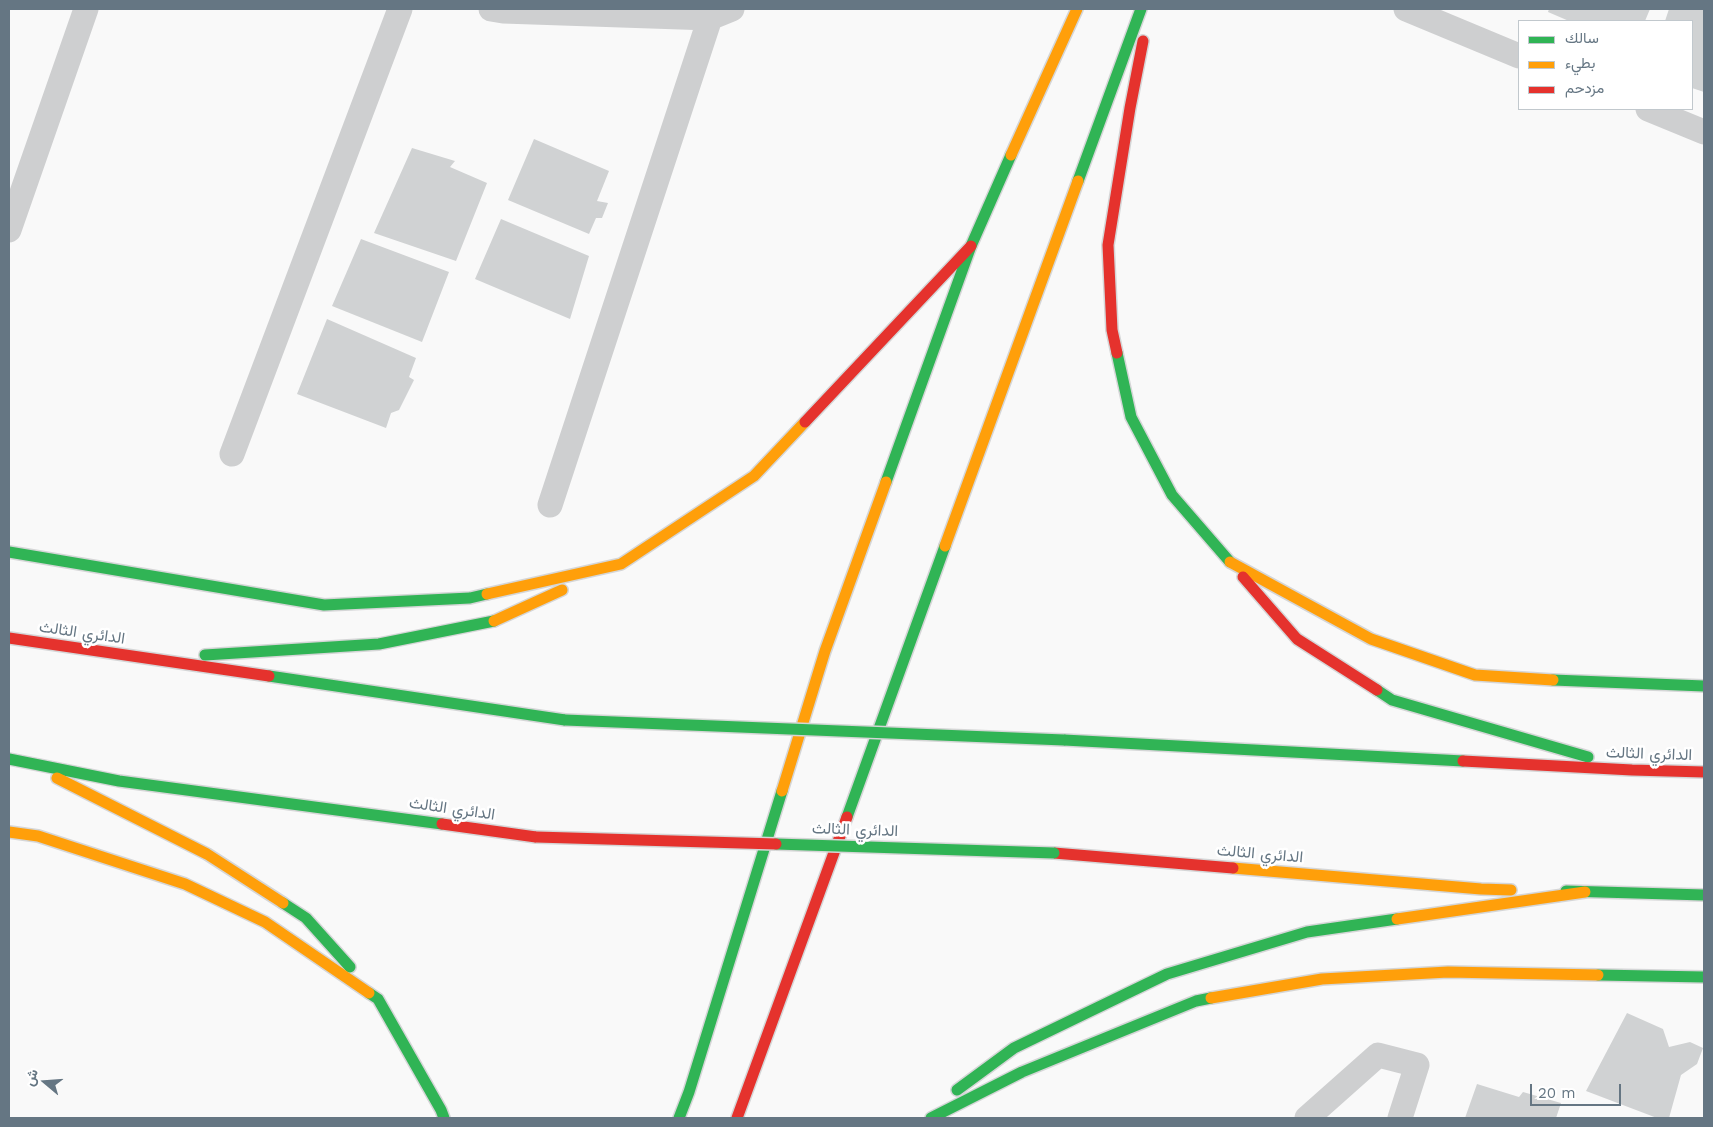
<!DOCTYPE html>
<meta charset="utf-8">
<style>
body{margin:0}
#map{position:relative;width:1713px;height:1127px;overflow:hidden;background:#f9f9f9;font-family:"Work Sans",Vazirmatn,sans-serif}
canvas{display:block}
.frame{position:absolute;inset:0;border:10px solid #657683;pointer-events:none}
.legend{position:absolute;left:1518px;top:20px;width:175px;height:90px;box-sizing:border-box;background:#fff;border:1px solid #c1c8cd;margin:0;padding:6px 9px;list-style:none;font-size:15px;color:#657683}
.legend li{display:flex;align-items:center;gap:10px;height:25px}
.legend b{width:25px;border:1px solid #c1c8cd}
.north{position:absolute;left:20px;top:1057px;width:50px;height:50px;-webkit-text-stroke:4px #fff;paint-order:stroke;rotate:288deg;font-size:14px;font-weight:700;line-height:20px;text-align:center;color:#657683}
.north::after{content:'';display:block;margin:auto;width:18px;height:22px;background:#657683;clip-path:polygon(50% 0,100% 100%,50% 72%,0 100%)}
.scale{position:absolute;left:1530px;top:1084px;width:91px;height:22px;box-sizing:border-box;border:2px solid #657683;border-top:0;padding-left:6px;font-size:15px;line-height:18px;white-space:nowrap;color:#657683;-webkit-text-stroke:4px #fff;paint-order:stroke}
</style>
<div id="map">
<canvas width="1713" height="1127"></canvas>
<div class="frame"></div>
<ul class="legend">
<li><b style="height:6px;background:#30b455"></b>سالك</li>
<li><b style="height:6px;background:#ff9f0a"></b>بطيء</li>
<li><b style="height:6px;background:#e5322d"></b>مزدحم</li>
</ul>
<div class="north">ش</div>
<div class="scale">20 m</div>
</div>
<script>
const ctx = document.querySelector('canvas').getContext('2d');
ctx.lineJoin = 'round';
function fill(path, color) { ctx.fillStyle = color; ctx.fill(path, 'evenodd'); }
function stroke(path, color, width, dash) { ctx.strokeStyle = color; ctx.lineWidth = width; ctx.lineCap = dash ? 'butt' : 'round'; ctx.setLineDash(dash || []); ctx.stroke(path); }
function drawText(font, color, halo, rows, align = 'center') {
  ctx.font = font + ' "Work Sans",Vazirmatn,sans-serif'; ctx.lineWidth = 5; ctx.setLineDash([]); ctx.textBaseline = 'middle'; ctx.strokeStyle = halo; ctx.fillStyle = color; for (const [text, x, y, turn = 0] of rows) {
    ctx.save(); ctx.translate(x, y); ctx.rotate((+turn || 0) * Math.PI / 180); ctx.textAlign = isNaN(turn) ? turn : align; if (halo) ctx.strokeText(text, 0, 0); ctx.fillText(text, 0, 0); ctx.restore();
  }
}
const building = new Path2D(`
 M1549,9H1650L1645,21H1569L1548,12Z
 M1669,9H1704V92L1692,88V21H1665Z
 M534,139L609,171L597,201L608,203L602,218H596L589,234L508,200Z
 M412,148L455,161L450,167L487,183L456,261L374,233Z
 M501,219L589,256L570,319L475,279Z
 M361,239L449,272L422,342L332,306Z
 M327,319L416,358L409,377L414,380L399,410L391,413L386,428L297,394Z
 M1627,1013L1663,1029L1669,1047L1690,1042L1703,1048L1697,1064L1681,1075L1669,1118H1657L1586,1091Z
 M1477,1084L1519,1097L1523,1092L1561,1103L1556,1118H1465Z`);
const street = new Path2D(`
 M491,9L503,11L710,18L732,9
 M1406,9L1519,56
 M1648,109L1704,132
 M9,230L86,9
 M232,454L400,9
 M550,505L710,18
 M1307,1118L1378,1055L1417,1065L1400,1118`);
const fast = new Path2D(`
 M1078,181L1141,9
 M1117,353L1131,417L1172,495L1230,562
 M886,482L971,246L1011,155
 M9,552L324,605L470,598L487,594
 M205,655L379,644L494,621
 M269,676L565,720
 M1553,680L1704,686
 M1377,690L1392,700L1588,757
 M1064,740L1463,761
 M9,759L119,781L442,824
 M847,817L945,546
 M1566,891L1704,895
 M283,903L306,918L350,967
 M1598,975L1704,977
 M369,993L378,999L441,1110L444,1118
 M957,1090L1014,1048L1167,974L1307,932L1397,919
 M679,1118L689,1092L782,791
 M931,1118L1022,1072L1196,1001L1211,998`);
const slow = new Path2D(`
 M1011,155L1077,9
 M945,546L1078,181
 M1230,562L1371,639L1475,675L1553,680
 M487,594L621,564L754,476L805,422
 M494,621L562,590
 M57,778L207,854L283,903
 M782,791L825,651L886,482
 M9,832L38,836L185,884L265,922L369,993
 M1233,868L1481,889L1511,890
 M1397,919L1585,892
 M1211,998L1322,979L1448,972L1598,975`);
const jam = new Path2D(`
 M1117,353L1112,330L1108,245L1130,108L1143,41
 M805,422L971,246
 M1243,577L1297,639L1377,690
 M9,638L269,676
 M1463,761L1632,770L1704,772
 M442,824L536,837
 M1054,853L1233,868
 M737,1118L847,817`);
const fastBridge = new Path2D(`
 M565,720L1064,740
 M776,844L1054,853`);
const jamBridge = new Path2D(`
 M536,837L776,844`);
const streetNames = [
 ["الدائري الثالث",82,633,8],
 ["الدائري الثالث",1649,754,2],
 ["الدائري الثالث",452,809,8],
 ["الدائري الثالث",855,830,2],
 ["الدائري الثالث",1260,854,5]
];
fill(building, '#d0d2d3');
stroke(fast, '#d5d6d7', 14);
stroke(slow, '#d5d6d7', 14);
stroke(jam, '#d5d6d7', 14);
stroke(street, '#cecfd0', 25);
stroke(fast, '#30b455', 11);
stroke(slow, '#ff9f0a', 11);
stroke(jam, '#e5322d', 11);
stroke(fastBridge, '#d5d6d6', 14, []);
stroke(jamBridge, '#d5d6d6', 14, []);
stroke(fastBridge, '#30b455', 11);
stroke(jamBridge, '#e5322d', 11);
drawText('16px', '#657683', '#fff', streetNames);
</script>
